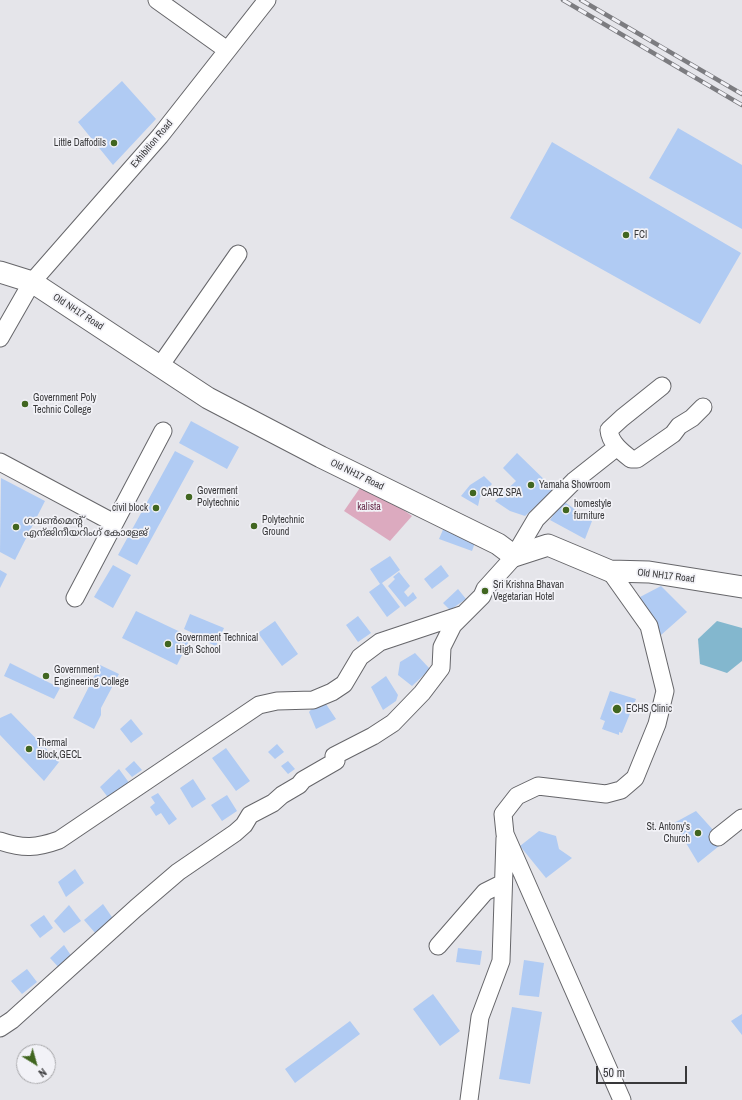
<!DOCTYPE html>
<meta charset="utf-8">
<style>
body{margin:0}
#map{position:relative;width:742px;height:1100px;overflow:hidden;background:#e5e5ea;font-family:"Archivo Narrow",sans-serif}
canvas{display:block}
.north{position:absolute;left:16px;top:1044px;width:40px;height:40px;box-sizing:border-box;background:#f2f2f7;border:1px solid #a8a8ab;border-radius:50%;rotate:143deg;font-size:11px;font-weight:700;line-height:16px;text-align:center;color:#38383a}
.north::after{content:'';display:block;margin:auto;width:14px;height:18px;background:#416620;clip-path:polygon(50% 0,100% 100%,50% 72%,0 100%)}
.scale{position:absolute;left:596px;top:1066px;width:91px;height:18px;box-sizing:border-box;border:2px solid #38383a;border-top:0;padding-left:5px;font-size:12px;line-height:14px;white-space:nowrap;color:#38383a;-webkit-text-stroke:3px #f2f2f7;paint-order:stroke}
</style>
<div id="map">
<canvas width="742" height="1100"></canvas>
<div class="north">N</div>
<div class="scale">50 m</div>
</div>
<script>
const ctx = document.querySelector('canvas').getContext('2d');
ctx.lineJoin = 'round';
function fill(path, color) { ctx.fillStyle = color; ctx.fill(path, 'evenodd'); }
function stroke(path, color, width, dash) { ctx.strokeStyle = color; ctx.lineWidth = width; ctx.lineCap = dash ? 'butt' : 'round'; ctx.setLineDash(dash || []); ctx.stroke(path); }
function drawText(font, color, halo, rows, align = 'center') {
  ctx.font = font + ' "Archivo Narrow","Noto Sans Malayalam",sans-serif'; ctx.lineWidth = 3.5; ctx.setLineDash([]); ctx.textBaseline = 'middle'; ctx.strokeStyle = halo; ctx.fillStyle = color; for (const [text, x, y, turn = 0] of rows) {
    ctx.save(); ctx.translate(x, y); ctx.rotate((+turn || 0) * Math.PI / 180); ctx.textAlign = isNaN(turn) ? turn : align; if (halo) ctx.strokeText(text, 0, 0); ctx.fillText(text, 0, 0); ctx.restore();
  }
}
const green = new Path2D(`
 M364,482L412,516L390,541L344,511Z`);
const water = new Path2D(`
 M717,621L742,628V661L727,673L700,664L698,639Z`);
const building = new Path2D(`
 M122,81L156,119L113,165L78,122Z
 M678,128L742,165V229L649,178Z
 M552,142L741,253L700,324L510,218Z
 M191,421L239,447L227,469L179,443Z
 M175,451L194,461L137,565L118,555Z
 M517,453L554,489L525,516L510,511L495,501L516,481L503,468Z
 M484,476L492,484L480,497L478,506L461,496L470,485Z
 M1,478L45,501L15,560L0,552Z
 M563,501L592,521L585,539L550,520Z
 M445,525L477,537L472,551L439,539Z
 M390,556L400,570L382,583L400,607L387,617L369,592L380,584L370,569Z
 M113,565L131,575L113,608L94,597Z
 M441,565L449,576L432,589L424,579Z
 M0,570L7,574L0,588Z
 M399,572L410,586L404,592L408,597L413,592L417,598L405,607L388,586L395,579L393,577Z
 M661,586L687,612L661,635L640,597Z
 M458,589L466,599L450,610L443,603Z
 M136,611L191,637L177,665L122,638Z
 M190,614L224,628L216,646L198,638L199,636L184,629Z
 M358,616L371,633L358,642L346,625Z
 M275,621L298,654L282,666L258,633Z
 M415,653L430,669L412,686L398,675L400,662Z
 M10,663L60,688L54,699L4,676Z
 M100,665L119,674L101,708V715L94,729L73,718Z
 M386,676L398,695L396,701L383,710L371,687Z
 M610,691L636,699L622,733L619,732V735L602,729L605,721L600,719Z
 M324,701L336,719L316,729L309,712L317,703Z
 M11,713L59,762L44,781L0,735V718Z
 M131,719L143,734L131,743L120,729Z
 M277,744L284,752L275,759L268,752Z
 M226,748L250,781L236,791L212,758Z
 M134,761L142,770L132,777L125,769Z
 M288,761L295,769L288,774L281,766Z
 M119,769L130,784L110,800L100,787Z
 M193,779L206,799L192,808L180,788Z
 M158,793L177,819L169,825L161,813L156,816L150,807L155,803L151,797Z
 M227,795L237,811L222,821L211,805Z
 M696,811L724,842L698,863L674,823Z
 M539,831L556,836L559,849L572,858L546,878L520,846Z
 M75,869L84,883L66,897L58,882Z
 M103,904L114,920L96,934L84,920Z
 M69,905L81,921L64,933L54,921Z
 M44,915L53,928L40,938L30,925Z
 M64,945L74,960L62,971L50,958Z
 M458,948L482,951L480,965L456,962Z
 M524,960L544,963L539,997L519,995Z
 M27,969L37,982L22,994L11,981Z
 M433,994L460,1031L440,1046L413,1009Z
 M512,1007L542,1012L530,1084L499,1079Z
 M742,1014V1035L731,1021Z
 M350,1021L360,1034L295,1083L285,1069Z`);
const minor = new Path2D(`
 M157,0L227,50
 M0,338L32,282L160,136L267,0
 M160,366L238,254
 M662,386L622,418L609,430C610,443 622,452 631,459H637L673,434L679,426L692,418L703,407
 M0,462L114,523
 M610,571L649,626L665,691L657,724L635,778L621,790L606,794L538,786L517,796L503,814L505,834L622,1100
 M75,598L163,431
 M718,837L742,818
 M0,841C23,849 37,848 59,840L259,705L277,701L313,700L332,692L344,684L360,657L380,642L461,615
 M438,946L485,892L503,883
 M0,1028L12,1020L136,908L178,872L235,833L244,825L250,815L273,803L282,795L299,785L303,780L336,761L334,756L373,736L393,723L422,693L441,668L442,647L453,625L482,596L485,589L513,558L536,519L574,481L617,447
 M469,1100L480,1017L501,961L505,838`);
const major = new Path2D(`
 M0,272L32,282L208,398L321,457L498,544L514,556L548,545L610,571L649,572L742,587`);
const rail = new Path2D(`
 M563,0L742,105
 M581,0L742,94`);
const markers = [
 [114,143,4,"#416620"],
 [626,235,4,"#416620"],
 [25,404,4,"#416620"],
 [531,485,4,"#416620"],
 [473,493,4,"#416620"],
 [189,497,4,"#416620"],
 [156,508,4,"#416620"],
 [566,510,4,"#416620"],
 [254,526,4,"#416620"],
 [16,527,4,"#416620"],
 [485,591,4,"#416620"],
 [168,644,4,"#416620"],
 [46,676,4,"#416620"],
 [617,709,5,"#416620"],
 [29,749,4,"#416620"],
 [698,833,4,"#416620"]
];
const poiNames = [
 ["Little Daffodils",106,143,"right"],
 ["FCI",634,235],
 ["Government Poly",33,398],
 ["Technic College",33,410],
 ["Yamaha Showroom",539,485],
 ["Goverment",197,491],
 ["Polytechnic",197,503],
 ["CARZ SPA",481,493],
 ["homestyle",574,504],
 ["furniture",574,516],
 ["civil block",148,508,"right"],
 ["Polytechnic",262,520],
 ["Ground",262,532],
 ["ഗവൺമെന്റ്",24,521],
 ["എന്ജിനീയറിംഗ് കോളേജ്",24,533],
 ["Sri Krishna Bhavan",493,585],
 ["Vegetarian Hotel",493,597],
 ["Government Technical",176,638],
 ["High School",176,650],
 ["Government",54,670],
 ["Engineering College",54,682],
 ["ECHS Clinic",626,709],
 ["Thermal",37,743],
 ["Block,GECL",37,755],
 ["St. Antony's",690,827,"right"],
 ["Church",690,839,"right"]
];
const streetNames = [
 ["Exhibition Road",152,144,-50],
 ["Old NH17 Road",78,312,33],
 ["Old NH17 Road",357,475,26],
 ["Old NH17 Road",666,576,7]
];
const parkNames = [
 ["kalista",369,507]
];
fill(green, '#dcaabf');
fill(water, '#83b7ce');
fill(building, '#b0cbf3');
stroke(minor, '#66666a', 19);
stroke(major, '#66666a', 23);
stroke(minor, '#fff', 17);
stroke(major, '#fff', 21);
stroke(rail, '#7c7c80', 4.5);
stroke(rail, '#f2f2f7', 3, [9]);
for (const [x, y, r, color] of markers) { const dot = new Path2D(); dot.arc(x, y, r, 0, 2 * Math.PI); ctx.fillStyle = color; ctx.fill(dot); stroke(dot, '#f2f2f7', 1.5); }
drawText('10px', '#38383a', '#f2f2f7', poiNames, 'left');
drawText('10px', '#38383a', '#f2f2f7', streetNames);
drawText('10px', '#692d4b', '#f2f2f7', parkNames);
</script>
